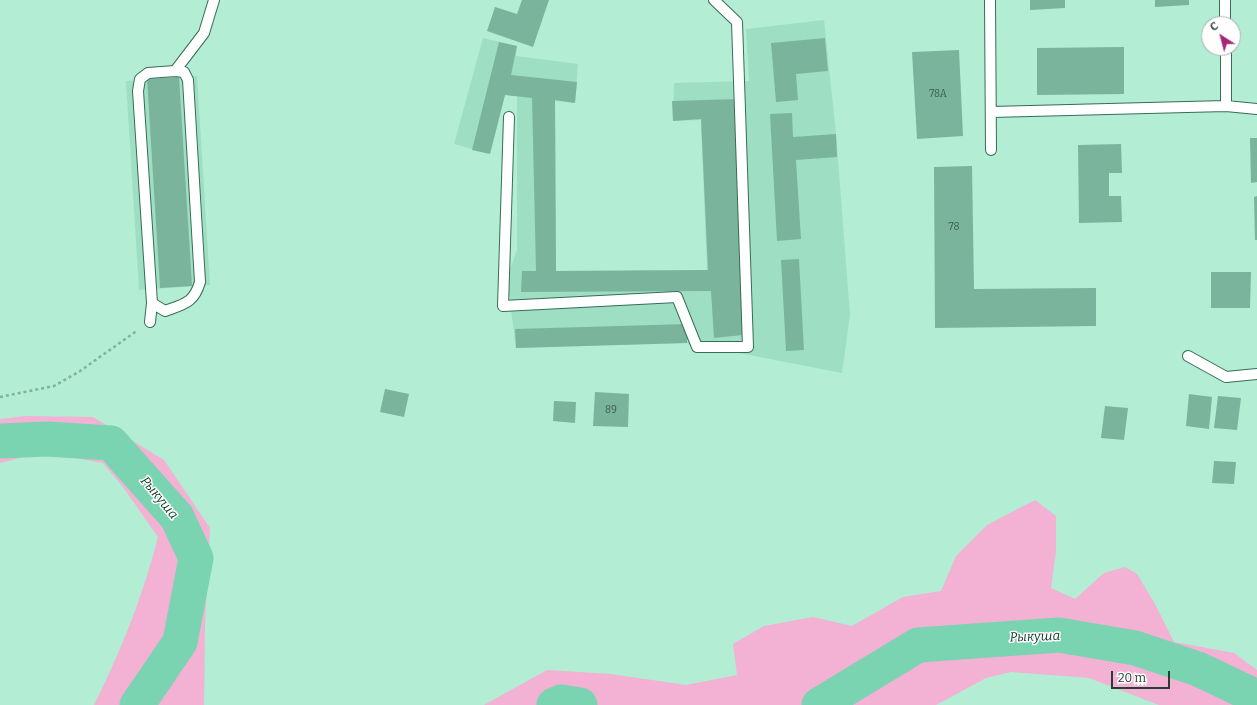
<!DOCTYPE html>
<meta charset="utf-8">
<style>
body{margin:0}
#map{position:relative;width:1257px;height:705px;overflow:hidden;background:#b2edd4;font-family:Bitter,serif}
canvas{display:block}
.north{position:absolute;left:1201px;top:16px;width:40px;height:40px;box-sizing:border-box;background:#fefefe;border:1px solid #a8b1ae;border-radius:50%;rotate:324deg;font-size:11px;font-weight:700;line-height:16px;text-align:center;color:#273e35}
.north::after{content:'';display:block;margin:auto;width:14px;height:18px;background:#a62777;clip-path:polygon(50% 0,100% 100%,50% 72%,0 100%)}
.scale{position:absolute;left:1111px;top:671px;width:59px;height:18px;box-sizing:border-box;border:2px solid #273e35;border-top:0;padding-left:5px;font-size:12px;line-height:14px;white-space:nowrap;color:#273e35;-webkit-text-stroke:3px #fefefe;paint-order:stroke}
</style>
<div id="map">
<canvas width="1257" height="705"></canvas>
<div class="north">С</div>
<div class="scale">20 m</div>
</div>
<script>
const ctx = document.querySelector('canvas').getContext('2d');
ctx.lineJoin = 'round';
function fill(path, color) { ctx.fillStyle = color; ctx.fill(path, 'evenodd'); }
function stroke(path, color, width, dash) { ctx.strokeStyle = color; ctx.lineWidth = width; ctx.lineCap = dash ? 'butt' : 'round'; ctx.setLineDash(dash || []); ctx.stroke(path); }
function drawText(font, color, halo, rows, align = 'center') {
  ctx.font = font + ' Bitter,serif'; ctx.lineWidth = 3; ctx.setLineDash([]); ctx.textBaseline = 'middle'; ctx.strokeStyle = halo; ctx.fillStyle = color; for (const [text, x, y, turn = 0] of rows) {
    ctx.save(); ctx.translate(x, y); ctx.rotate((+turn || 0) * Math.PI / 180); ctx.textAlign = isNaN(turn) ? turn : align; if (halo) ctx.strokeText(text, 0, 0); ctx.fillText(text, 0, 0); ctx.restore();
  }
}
const built = new Path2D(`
 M824,20L836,134L850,315L842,373L687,343L516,348L507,278L517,250V96L505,95L490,154L454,144L483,38L517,46L516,56L578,64L575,103L555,101L556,271L707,270L701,120L673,121L674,83L749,81L746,29Z
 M197,76L210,285L139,290L126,81Z`);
const green = new Path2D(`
 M26,416L93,417L164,460L210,528L205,624L204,705H94C121,651 143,596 158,537L123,487L103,463L42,452L0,463V419Z
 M1035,500L1056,516V551L1051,588L1075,599L1104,573L1125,567L1137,574L1155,604L1174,642L1234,653L1257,670V705H1159L1089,678L1011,672L986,678L936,705H484L547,670L611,674L686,685L737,675L733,644L764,626L813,617L852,626L903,597L941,591L956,556L987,525Z`);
const river = new Path2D(`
 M0,441L47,439L111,443L177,517L196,558L180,642L137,705
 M554,705L561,702L580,705
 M819,705L918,645L1059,635L1135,648L1198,669L1257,697`);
const building = new Path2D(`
 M522,0H549L533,47L487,31L495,7L517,14Z
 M1030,0H1065V8L1030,10Z
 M1155,0H1189V5L1155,7Z
 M825,38L828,71L796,74L798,100L776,102L771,43Z
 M499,42L517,46L511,75L577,82L575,103L555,100L556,271L708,270L701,119L673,121L672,101L737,99L752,334L714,338L711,291L521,292L522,271H536L532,98L505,95L490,154L472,150Z
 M1124,47V94L1037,95V48Z
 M959,50L963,136L917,139L912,52Z
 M179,77L192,286L160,288L147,79Z
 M792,113L793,137L836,134L837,157L796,160L801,239L777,241L770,114Z
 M1250,138H1257V182L1251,183Z
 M1121,144L1122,173H1109V196H1121L1122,222L1079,223L1078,145Z
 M972,166L974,289L1096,288V326L935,328L934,167Z
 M1257,196V240H1255L1254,197Z
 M799,259L804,350L786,351L781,260Z
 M1211,272H1251L1250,308H1211Z
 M687,324V343L516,348L515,329Z
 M385,389L409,394L404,417L380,412Z
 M595,392L629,394L628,427L593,426Z
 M1189,394L1212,397L1209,429L1186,426Z
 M1218,396L1241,398L1237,430L1214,428Z
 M554,401L576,402L575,423L553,421Z
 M1105,406L1128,408L1124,440L1101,438Z
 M1214,461L1236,462L1234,484L1212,483Z`);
const path = new Path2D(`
 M0,397L54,386L80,371L138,330`);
const lane = new Path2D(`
 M990,0L991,150
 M1225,0V24
 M1226,106L1257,109
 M991,112L1226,106V48
 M509,117L503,306L677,297L697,347H748L737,22L714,0
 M152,303L165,311C184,304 194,303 200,282L188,80L184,72L175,71
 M150,322L152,303L138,91L140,79L148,73L175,71L204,33L214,0
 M1188,356L1226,377L1257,374`);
const numberNames = [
 ["78А",938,94],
 ["78",954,227],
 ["89",611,410]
];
const waterNames = [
 ["Рыкуша",159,498,50],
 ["Рыкуша",1035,637,-2]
];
fill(built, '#9edfc4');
fill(green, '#f3b1d3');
stroke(river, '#7ad3b1', 35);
fill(building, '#7bb49d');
stroke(lane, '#366d59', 12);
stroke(path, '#82b19e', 2.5, [3, 3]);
stroke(lane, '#fff', 10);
drawText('10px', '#3c5c4f', null, numberNames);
drawText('italic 13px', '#0b3527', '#fefefe', waterNames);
</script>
